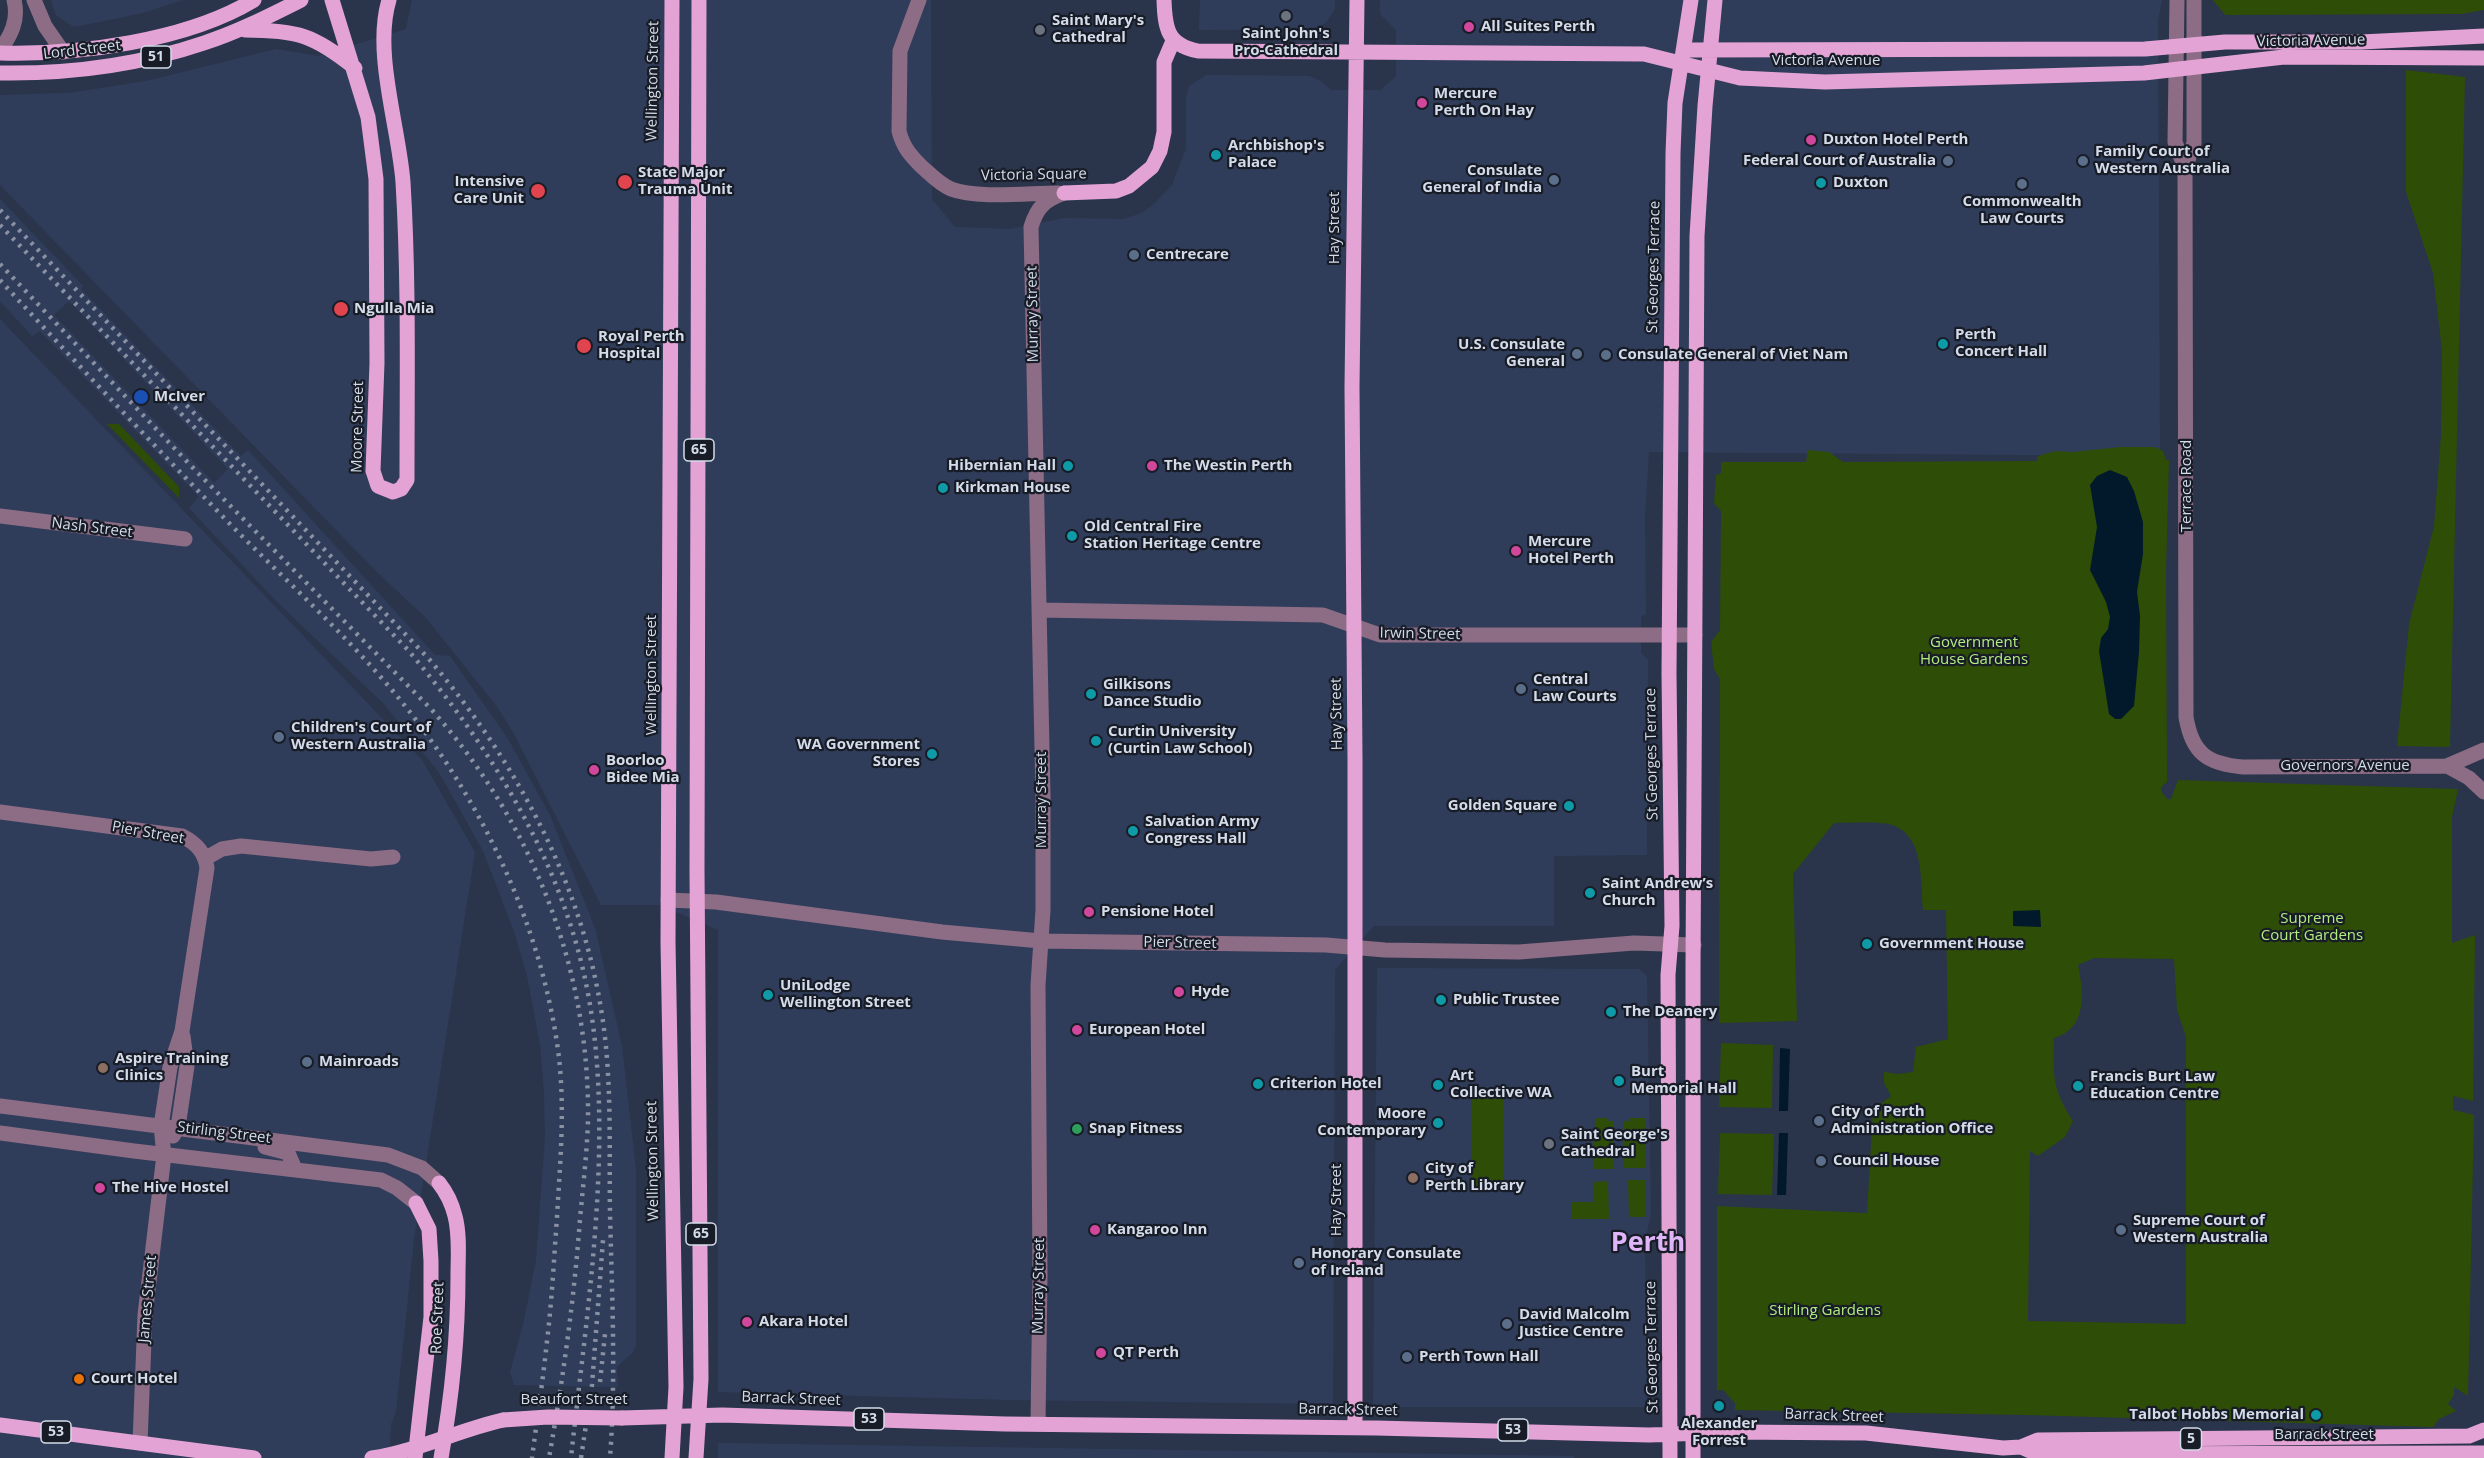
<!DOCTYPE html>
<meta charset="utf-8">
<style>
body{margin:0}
canvas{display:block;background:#2a344b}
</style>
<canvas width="2484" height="1458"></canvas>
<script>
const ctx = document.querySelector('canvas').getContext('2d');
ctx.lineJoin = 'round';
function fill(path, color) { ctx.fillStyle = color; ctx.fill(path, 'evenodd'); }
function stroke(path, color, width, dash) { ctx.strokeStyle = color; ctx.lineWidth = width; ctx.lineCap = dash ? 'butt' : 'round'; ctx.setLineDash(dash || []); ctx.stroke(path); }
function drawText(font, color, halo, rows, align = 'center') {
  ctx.font = font + ' "Open Sans",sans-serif'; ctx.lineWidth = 4.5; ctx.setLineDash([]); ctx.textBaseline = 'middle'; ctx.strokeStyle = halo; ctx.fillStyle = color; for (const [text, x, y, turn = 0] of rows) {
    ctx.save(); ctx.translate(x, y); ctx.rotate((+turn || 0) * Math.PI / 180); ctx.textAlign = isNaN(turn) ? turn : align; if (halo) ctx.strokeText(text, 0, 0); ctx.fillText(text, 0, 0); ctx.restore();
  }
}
const built = new Path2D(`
 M51,0H183L143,13L74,27L56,15Z
 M412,0H931L932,199L955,227L1011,229L1064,218L1124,219L1142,213L1155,203L1172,185L1186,149V98L1189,86L1206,75L1309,76L1321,81L1331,90H1381L1396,76V30L1380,14V0H2162L2158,21L2160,456L1649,452L1645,517L1646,614L1641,617V653L1648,660L1647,855L1554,856V926H1374L1335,970L1333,1404L1010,1400L718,1392V930L660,905H601L514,734L498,708L426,618L377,572L0,185V95L68,93L146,81L276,49L318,56L406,29Z
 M1200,0H1335V9L1326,23L1313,29L1199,30Z
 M0,199L83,286L81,289L241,456L248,450L435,655L450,656L508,739L550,815L595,928L622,1046L636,1170V1346L633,1352L617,1367L618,1387L514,1385L510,1372L523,1325L536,1261L545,1138L544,1091L540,1044L527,976L515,934L483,851L440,774L383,703L278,603L189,508L199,497L40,331L32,336L0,301ZM69,301L228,469L214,483L54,315Z
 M0,319L422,760L475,852L414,1239L396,1412L391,1424L389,1458H0Z
 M1377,968L1639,969L1647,976L1651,1214L1645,1242L1647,1407H1373Z
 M718,1443L1574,1456V1458H718Z`);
const green = new Path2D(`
 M2213,0H2484V10L2462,14L2225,15Z
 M2406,70L2465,77L2450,747L2397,746L2409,624L2434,526L2441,435L2442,351L2433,273L2406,192Z
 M107,424H119L179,487V498Z
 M2120,447H2155L2163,451L2166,460H2169L2166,571L2167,782L2161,787V791L2167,799H2171L2178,780L2458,789L2452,817V943L2475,935L2473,1101L2453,1096V1110L2474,1115L2468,1396L2454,1387V1395L2448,1404L2456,1411L2439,1419L2433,1427L2026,1415L1735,1410V1403L1723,1390H1717V1206L1867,1213L1873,1110L1891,1096L1884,1083V1072L1897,1074L1913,1072L1916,1047L1948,1039L1946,910H1923C1920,882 1925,839 1895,826C1886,821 1847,823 1834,823L1793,874L1797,1021L1719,1023L1720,679L1714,669L1711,642L1720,630L1721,511L1714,503L1716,475L1721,473V462H1806L1808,450L1829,452L1843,462L2037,461L2038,456L2055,451L2072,452ZM2094,958L2174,959L2177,1010L2186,1037V1324L2028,1321L2030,1151L2038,1156L2065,1137L2073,1121C2052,1089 2053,1075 2054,1038C2087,1029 2084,993 2078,965Z
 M1721,1043L1773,1045L1772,1108L1719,1107Z
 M1471,1090H1503L1504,1188H1471Z
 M1595,1118H1608V1121H1614V1169H1593Z
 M1630,1118H1645V1168H1624V1121H1630Z
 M1720,1133L1774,1134L1772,1195L1718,1194Z
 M1628,1180H1645L1646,1217H1629Z
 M1608,1181L1609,1219H1572L1571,1202H1593V1182Z`);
const water = new Path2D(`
 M2110,470L2127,477L2134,491L2143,522V554L2137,592L2140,616L2139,652L2134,706L2121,719H2115L2109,714L2099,651L2101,638L2108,629L2110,617L2106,602L2090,570L2097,527L2090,485L2097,476Z
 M2040,910L2041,927L2013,926V911Z
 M1780,1048L1790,1049L1788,1111H1779Z
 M1779,1133H1788L1786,1195H1777Z`);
const minor = new Path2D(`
 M34,0L45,26L63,52
 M919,0L900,51L899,131C903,147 910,155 921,166C930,174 939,184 951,189C977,199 1029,193 1058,193
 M2177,0L2175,142L2185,168
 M2194,0V143L2185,168L2186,717C2192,753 2207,764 2243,767L2447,766L2484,750
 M0,51C11,35 19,20 14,0
 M0,516L185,539
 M1040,610L1323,615L1380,635H1695
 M2447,766L2469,778L2484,792
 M0,812L182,836C196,843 205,852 207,868L182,1031L170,1067L161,1126L164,1155L145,1315L140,1443
 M206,858L222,849L241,846L371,859L393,857
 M668,900L716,902L942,932L1041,941L1326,945L1385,950L1519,952L1634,943L1694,945
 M0,1106L388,1155L422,1168L439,1183
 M0,1133L134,1151L381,1180L397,1188L416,1203
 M173,1136L178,1127L187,1066L183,1036
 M265,1147L288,1153L295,1169
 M1038,1424L1040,1276L1038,985L1043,910V796L1031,227C1037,207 1045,200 1064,193`);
const major = new Path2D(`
 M332,0L368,117L376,179L377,363L373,471L378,486L393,492L401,489L407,480C407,380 409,281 403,182C399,128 373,52 389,0
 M1164,0C1165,28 1167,45 1198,51L1644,54L1740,78L1825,82L2144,73L2284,57L2484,58
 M245,30C297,30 314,35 355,68
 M1685,50L2145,49L2225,42H2361L2484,36
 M0,53C78,55 186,41 254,0
 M0,73C68,74 139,65 204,43C238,32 269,16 301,0
 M1064,193L1116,191L1129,186L1152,167L1160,151L1164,132V62L1173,41
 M439,1183C447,1193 452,1204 455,1216C460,1235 458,1256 458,1275C458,1337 452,1397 441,1458
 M622,1418L722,1415L1005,1424L1376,1428L1649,1435L1731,1432L1866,1433L2003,1448L2021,1447L2038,1440L2469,1436L2484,1430
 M0,1425L254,1458
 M1355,1428V759L1352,387L1357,0
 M2021,1447L2037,1454L2484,1453
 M372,1458C417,1451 459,1430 503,1420
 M415,1458L431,1317V1261L429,1229L416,1203
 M672,1458L676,1387L668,942L672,0
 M696,1458L701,1379L697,870L699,0
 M1670,1458L1668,975L1672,926L1669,673L1673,153L1675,103L1691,0
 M1693,1458V968L1697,236L1705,106L1715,0`);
const rail = new Path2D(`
 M0,210L429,659C517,763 584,886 603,1022C612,1085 609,1150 610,1213C612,1294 616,1377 610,1458
 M0,225L408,650C488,745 556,851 584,974C618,1125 587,1306 571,1458
 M0,264L195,470L431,709C531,821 590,968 588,1120C587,1153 583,1186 580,1219C574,1300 563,1379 549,1458
 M0,280C75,362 151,442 228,522C283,578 342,631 392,690C478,792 543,925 559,1058C565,1111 560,1164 557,1217C554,1258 552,1300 547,1341C543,1380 537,1419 532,1458
 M600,1382L605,1334
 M581,1458L592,1385L603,1240`);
const majorBridge = new Path2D(`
 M503,1420L548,1417L622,1418`);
const markers = [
 [1286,16,6,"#6b7280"],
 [1469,27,6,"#d1479c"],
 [1040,30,6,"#6b7280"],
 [1422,103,6,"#d1479c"],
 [1811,140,6,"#d1479c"],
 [1216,155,6,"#0f9aa8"],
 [1948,161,6,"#5c6f8a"],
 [2083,161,6,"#5c6f8a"],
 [1554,180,6,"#5c6f8a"],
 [625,182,8,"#e0444e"],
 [1821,183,6,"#0f9aa8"],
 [2022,184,6,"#5c6f8a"],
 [538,191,8,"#e0444e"],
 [1134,255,6,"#5c6f8a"],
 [341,309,8,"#e0444e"],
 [1943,344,6,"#0f9aa8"],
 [584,346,8,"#e0444e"],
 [1577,354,6,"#5c6f8a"],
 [1606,355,6,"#5c6f8a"],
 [141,397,8,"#1a4fb4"],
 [1068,466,6,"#0f9aa8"],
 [1152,466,6,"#d1479c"],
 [943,488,6,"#0f9aa8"],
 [1072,536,6,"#0f9aa8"],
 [1516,551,6,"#d1479c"],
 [1521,689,6,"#5c6f8a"],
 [1091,694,6,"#0f9aa8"],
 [279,737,6,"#5c6f8a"],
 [1096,741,6,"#0f9aa8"],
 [932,754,6,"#0f9aa8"],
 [594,770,6,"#d1479c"],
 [1569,806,6,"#0f9aa8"],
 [1133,831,6,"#0f9aa8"],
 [1590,893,6,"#0f9aa8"],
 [1089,912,6,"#d1479c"],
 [1867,944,6,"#0f9aa8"],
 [1179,992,6,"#d1479c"],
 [768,995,6,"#0f9aa8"],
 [1441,1000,6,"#0f9aa8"],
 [1611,1012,6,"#0f9aa8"],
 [1077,1030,6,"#d1479c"],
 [307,1062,6,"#5c6f8a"],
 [103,1068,6,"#8d6e63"],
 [1619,1081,6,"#0f9aa8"],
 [1258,1084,6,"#0f9aa8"],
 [1438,1085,6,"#0f9aa8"],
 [2078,1086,6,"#0f9aa8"],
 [1819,1121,6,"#5c6f8a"],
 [1438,1123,6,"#0f9aa8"],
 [1077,1129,6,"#2e9e5b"],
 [1549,1144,6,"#6b7280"],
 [1821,1161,6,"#5c6f8a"],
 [1413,1178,6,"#8d6e63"],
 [100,1188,6,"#d1479c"],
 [1095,1230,6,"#d1479c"],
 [2121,1230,6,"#5c6f8a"],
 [1299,1263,6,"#5c6f8a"],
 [747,1322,6,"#d1479c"],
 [1507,1324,6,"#5c6f8a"],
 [1101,1353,6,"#d1479c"],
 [1407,1357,6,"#5c6f8a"],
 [79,1379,6,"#e8710a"],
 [1719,1406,6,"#0f9aa8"],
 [2316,1415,6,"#0f9aa8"]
];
const shields = [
 [156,57,30],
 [699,450,30],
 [701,1234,30],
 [869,1419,30],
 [1513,1430,30],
 [56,1432,30],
 [2191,1439,21]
];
const shieldNames = [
 ["51",156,57],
 ["65",699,450],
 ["65",701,1234],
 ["53",869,1419],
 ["53",1513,1430],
 ["53",56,1432],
 ["5",2191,1439]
];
const poiNames = [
 ["Saint Mary's",1052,21],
 ["Cathedral",1052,38],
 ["All Suites Perth",1481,27],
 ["Saint John's",1286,34,"center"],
 ["Pro-Cathedral",1286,51,"center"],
 ["Mercure",1434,94],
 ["Perth On Hay",1434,111],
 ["Duxton Hotel Perth",1823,140],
 ["Archbishop's",1228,146],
 ["Palace",1228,163],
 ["Family Court of",2095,152],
 ["Western Australia",2095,169],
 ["Federal Court of Australia",1936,161,"right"],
 ["Consulate",1542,171,"right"],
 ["General of India",1542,188,"right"],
 ["State Major",638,173],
 ["Trauma Unit",638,190],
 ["Intensive",524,182,"right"],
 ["Care Unit",524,199,"right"],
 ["Duxton",1833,183],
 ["Commonwealth",2022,202,"center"],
 ["Law Courts",2022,219,"center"],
 ["Centrecare",1146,255],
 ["Ngulla Mia",354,309],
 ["Perth",1955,335],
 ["Concert Hall",1955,352],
 ["Royal Perth",598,337],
 ["Hospital",598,354],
 ["U.S. Consulate",1565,345,"right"],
 ["General",1565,362,"right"],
 ["Consulate General of Viet Nam",1618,355],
 ["McIver",154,397],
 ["Hibernian Hall",1056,466,"right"],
 ["The Westin Perth",1164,466],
 ["Kirkman House",955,488],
 ["Old Central Fire",1084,527],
 ["Station Heritage Centre",1084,544],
 ["Mercure",1528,542],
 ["Hotel Perth",1528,559],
 ["Central",1533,680],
 ["Law Courts",1533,697],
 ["Gilkisons",1103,685],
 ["Dance Studio",1103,702],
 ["Children's Court of",291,728],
 ["Western Australia",291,745],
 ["Curtin University",1108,732],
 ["(Curtin Law School)",1108,749],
 ["WA Government",920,745,"right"],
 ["Stores",920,762,"right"],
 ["Boorloo",606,761],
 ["Bidee Mia",606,778],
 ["Golden Square",1557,806,"right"],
 ["Salvation Army",1145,822],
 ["Congress Hall",1145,839],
 ["Saint Andrew’s",1602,884],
 ["Church",1602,901],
 ["Pensione Hotel",1101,912],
 ["Government House",1879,944],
 ["UniLodge",780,986],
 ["Wellington Street",780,1003],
 ["Hyde",1191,992],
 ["Public Trustee",1453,1000],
 ["The Deanery",1623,1012],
 ["European Hotel",1089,1030],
 ["Aspire Training",115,1059],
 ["Clinics",115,1076],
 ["Mainroads",319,1062],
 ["Burt",1631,1072],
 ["Memorial Hall",1631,1089],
 ["Art",1450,1076],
 ["Collective WA",1450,1093],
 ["Francis Burt Law",2090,1077],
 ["Education Centre",2090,1094],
 ["Criterion Hotel",1270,1084],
 ["City of Perth",1831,1112],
 ["Administration Office",1831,1129],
 ["Moore",1426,1114,"right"],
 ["Contemporary",1426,1131,"right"],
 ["Snap Fitness",1089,1129],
 ["Saint George's",1561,1135],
 ["Cathedral",1561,1152],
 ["Council House",1833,1161],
 ["City of",1425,1169],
 ["Perth Library",1425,1186],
 ["The Hive Hostel",112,1188],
 ["Supreme Court of",2133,1221],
 ["Western Australia",2133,1238],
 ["Kangaroo Inn",1107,1230],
 ["Honorary Consulate",1311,1254],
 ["of Ireland",1311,1271],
 ["David Malcolm",1519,1315],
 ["Justice Centre",1519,1332],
 ["Akara Hotel",759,1322],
 ["QT Perth",1113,1353],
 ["Perth Town Hall",1419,1357],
 ["Court Hotel",91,1379],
 ["Talbot Hobbs Memorial",2304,1415,"right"],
 ["Alexander",1719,1424,"center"],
 ["Forrest",1719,1441,"center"]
];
const streetNames = [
 ["Victoria Avenue",2311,41,-1],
 ["Lord Street",82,50,-7],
 ["Victoria Avenue",1826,61],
 ["Wellington Street",653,81,-89],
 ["Victoria Square",1034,175,-1],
 ["Hay Street",1335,228,-90],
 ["St Georges Terrace",1654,267,-89],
 ["Murray Street",1033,314,-91],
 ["Moore Street",358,427,-89],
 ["Terrace Road",2187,486,-90],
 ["Nash Street",92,528,7],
 ["Irwin Street",1420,634,1],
 ["Wellington Street",652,675,-90],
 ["Hay Street",1337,714,-91],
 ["St Georges Terrace",1652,754,-91],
 ["Governors Avenue",2345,766],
 ["Murray Street",1042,800,-90],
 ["Pier Street",148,833,10],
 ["Pier Street",1180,943,1],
 ["Stirling Street",224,1133,7],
 ["Wellington Street",653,1161,-91],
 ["Hay Street",1337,1200,-90],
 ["Murray Street",1039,1286,-89],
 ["James Street",148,1299,-85],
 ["Roe Street",438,1318,-88],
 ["St Georges Terrace",1652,1347,-91],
 ["Barrack Street",791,1399,2],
 ["Beaufort Street",574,1400],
 ["Barrack Street",1348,1410,1],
 ["Barrack Street",1834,1416,2],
 ["Barrack Street",2324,1435]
];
const parkNames = [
 ["Government",1974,643],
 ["House Gardens",1974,660],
 ["Supreme",2312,919],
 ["Court Gardens",2312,936],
 ["Stirling Gardens",1825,1311]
];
const townNames = [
 ["Perth",1648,1243]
];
fill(built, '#303d5a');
fill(green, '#2e4d07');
fill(water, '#02192c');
stroke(minor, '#8d6d85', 15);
stroke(major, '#e4a3d5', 15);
stroke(rail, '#8991a3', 4.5, [3, 6]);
stroke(majorBridge, '#e4a3d5', 15);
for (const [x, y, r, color] of markers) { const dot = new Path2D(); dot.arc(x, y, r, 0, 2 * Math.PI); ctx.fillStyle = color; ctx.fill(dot); stroke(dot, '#171c26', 2); }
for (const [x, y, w] of shields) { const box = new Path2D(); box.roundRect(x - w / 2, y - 11, w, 22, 4.5); ctx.fillStyle = '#171c26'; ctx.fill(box); stroke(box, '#d4dbe9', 1.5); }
drawText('bold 14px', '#d4dbe9', null, shieldNames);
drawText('bold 15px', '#d4dbe9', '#171c26', poiNames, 'left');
drawText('15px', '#d4dbe9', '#171c26', streetNames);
drawText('15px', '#b2eb80', '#171c26', parkNames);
drawText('bold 27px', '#deb5f7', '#171c26', townNames);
</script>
